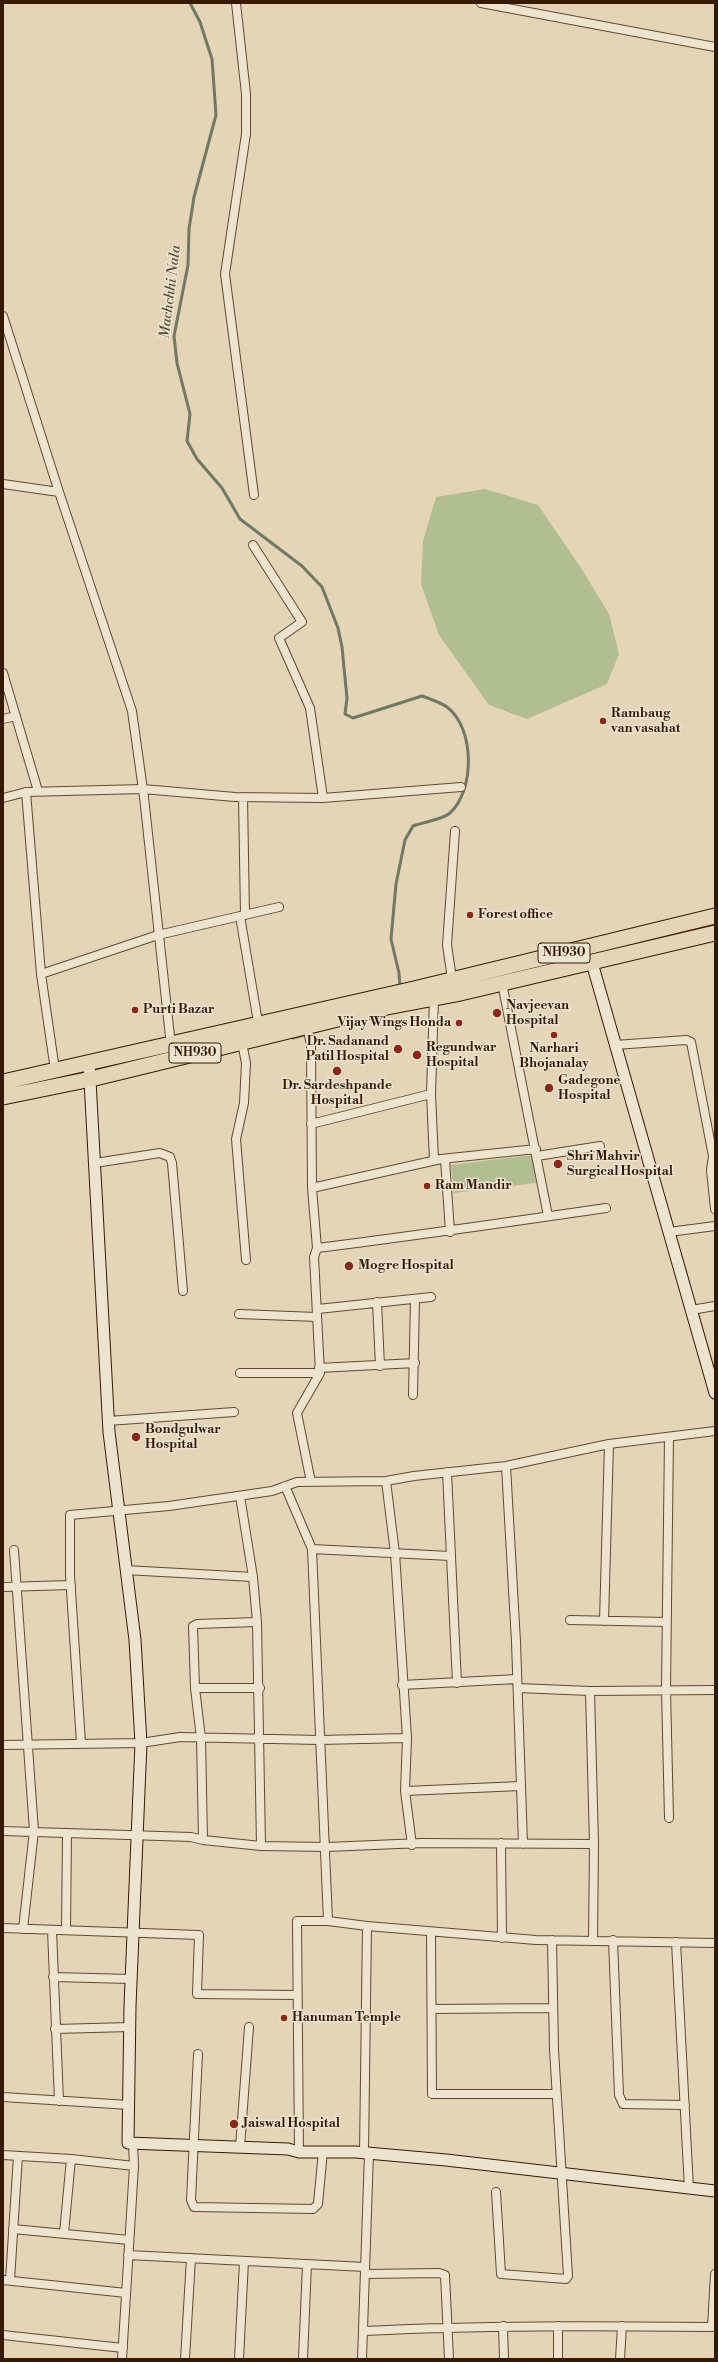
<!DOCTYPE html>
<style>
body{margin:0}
#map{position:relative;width:718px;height:2362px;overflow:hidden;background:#e4d5b6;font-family:"Libre Bodoni",serif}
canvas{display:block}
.frame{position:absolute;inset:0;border:4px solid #361a00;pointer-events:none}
</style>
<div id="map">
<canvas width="718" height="2362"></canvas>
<div class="frame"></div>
</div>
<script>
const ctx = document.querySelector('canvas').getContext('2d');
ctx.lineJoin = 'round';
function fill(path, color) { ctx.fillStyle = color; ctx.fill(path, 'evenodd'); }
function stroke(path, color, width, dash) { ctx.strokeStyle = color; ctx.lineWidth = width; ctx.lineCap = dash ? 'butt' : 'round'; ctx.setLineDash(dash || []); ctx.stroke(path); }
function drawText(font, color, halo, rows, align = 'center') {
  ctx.font = font + ' "Libre Bodoni",serif'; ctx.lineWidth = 3; ctx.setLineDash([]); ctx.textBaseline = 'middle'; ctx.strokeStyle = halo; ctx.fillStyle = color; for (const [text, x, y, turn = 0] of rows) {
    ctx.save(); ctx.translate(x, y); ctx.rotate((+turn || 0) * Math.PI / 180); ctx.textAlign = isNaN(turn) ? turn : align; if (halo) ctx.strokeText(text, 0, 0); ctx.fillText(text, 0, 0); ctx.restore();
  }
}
const green = new Path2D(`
 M485,489L538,505L581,568L609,614L619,654L607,684L527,719L489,705L439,635L421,584L423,541L436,497Z
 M532,1155L536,1183L454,1193L451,1165Z`);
const stream = new Path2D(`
 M190,3L200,22L212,59L216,115L194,197L189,229L188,265L174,336L177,363L190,414L187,441L197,459L222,488L240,519L302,566L322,587L338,628L342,647L347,698L345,714L353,718L422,696C430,699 440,702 447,707C475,728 475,790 450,813C442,820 423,822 413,826L405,840L396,884L391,939L399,973L400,988
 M293,1038L318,1031`);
const street = new Path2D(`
 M236,3L246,94V134L225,274L254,495
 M481,3L715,47
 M3,316L59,492
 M3,484L59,492L132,711L144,797L171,1046
 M3,673L38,791
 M3,719L16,716
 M26,792L41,974L55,1070
 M243,797L245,915
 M3,798L26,792L143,789L235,797L323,798L310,708L279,638L302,622L253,545
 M323,798L461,787
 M240,916L259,1028
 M41,974L158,935L279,907
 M452,979L447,945L455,831
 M502,983L548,1216
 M307,1026L311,1045L312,1188L317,1248L314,1257L320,1373L297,1413L311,1482
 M242,1043L246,1063L244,1103L236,1139L246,1260
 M615,1045L686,1040L691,1042L713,1156L711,1170L715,1209
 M311,1124L431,1094
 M537,1156L600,1146
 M445,1159L450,1232
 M434,1160L431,1094L434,998
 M95,1163L160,1153L170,1157L172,1163L183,1291
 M312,1188L441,1159L536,1149
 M669,1232L715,1226
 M317,1248C414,1236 510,1222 606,1208
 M377,1302L380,1366
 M318,1309L431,1297
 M691,1310L715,1306
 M239,1314L317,1317
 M319,1368L415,1363
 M240,1373H320
 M413,1395L415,1299
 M108,1421L234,1412
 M669,1437L666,1690L669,1818
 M506,1466L516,1642L523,1844
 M447,1472L457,1683
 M386,1481L395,1553L407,1738L405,1791L412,1845
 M285,1486L312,1549L328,1921L367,1926L364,2153
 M240,1496L253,1577L257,1622L261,1846
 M312,1549L450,1556
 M14,1550L34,1831L23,1929
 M125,1570L253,1577
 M3,1587L71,1585
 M570,1620L666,1622
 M604,1621L609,1444
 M402,1685L517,1679
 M195,1688H260
 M518,1688L590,1691L715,1690
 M590,1691L594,1844L593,1940
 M81,1743L70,1575V1515L169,1506L272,1491L297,1482L386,1481L414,1476L506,1466L609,1444L715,1431
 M3,1745L141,1743L180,1737L319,1740L407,1738
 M405,1791L521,1786
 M3,1831L191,1837L203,1840L261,1846L327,1847L421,1843L594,1844
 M203,1840L201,1738L195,1688L193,1626L197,1624L257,1622
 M501,1843L502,1938
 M367,1926L536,1940L715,1943
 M3,1928L199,1935L197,1994L297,1995
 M52,1930L59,2101
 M66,1930L67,1834
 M431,1932L432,2094H556
 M613,1940L619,2095L623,2104L685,2105
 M676,1942L689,2189
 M53,1977L131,1979
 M432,2009L553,2008
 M55,2029L130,2027
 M198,2054L191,2200L194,2207L313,2209L318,2204L323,2151
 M3,2097L129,2105
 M240,2147L249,2027
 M299,2152L297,1921H328
 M3,2155L71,2159L134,2166
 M496,2192L501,2274L566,2279L568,2276L554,2050L552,1940
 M13,2229L129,2240
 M64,2233L71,2159
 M128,2255L365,2267
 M365,2274L439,2273L445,2275L449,2359
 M3,2280L126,2293
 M10,2280L18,2156
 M503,2326L504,2359
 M558,2326V2359
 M712,2327L715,2274
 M363,2331C481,2325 597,2326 715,2327
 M3,2335L123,2348
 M122,2359L134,2166L133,2143
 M185,2359L191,2258
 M239,2359L244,2261
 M303,2359L307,2264
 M362,2359L369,2153
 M620,2359L622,2326`);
const secondary = new Path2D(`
 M592,963L715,1393
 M89,1062L109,1432L135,1640L141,1743L130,2006L128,2143L288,2149L299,2152H356L446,2160L715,2191`);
const highway = new Path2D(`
 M3,1082L414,989L715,916
 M3,1097L91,1079L387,1007L456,994L715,933`);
const markers = [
 [603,721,4,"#8f2418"],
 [470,915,4,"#8f2418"],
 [135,1010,4,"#8f2418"],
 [497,1013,5,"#8f2418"],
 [459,1023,4,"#8f2418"],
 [554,1035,4,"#8f2418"],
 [398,1049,5,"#8f2418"],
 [417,1055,5,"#8f2418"],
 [337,1071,5,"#8f2418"],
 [549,1088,5,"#8f2418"],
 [558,1164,5,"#8f2418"],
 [427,1186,4,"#8f2418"],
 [349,1266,5,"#8f2418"],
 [136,1437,5,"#8f2418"],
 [284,2018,4,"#8f2418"],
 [234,2124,5,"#8f2418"]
];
const shields = [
 [564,953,52],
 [195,1053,52]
];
const shieldNames = [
 ["NH930",564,953],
 ["NH930",195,1053]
];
const poiNames = [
 ["Rambaug",611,714],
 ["van vasahat",611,729],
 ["Forest office",478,915],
 ["Navjeevan",506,1006],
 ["Hospital",506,1021],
 ["Purti Bazar",143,1010],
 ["Vijay Wings Honda",451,1023,"right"],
 ["Dr. Sadanand",389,1042,"right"],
 ["Patil Hospital",389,1057,"right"],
 ["Regundwar",426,1048],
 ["Hospital",426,1063],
 ["Narhari",554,1049,"center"],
 ["Bhojanalay",554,1064,"center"],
 ["Gadegone",558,1081],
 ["Hospital",558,1096],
 ["Dr. Sardeshpande",337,1086,"center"],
 ["Hospital",337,1101,"center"],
 ["Shri Mahvir",567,1157],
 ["Surgical Hospital",567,1172],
 ["Ram Mandir",435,1186],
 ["Mogre Hospital",358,1266],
 ["Bondgulwar",145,1430],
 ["Hospital",145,1445],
 ["Hanuman Temple",292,2018],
 ["Jaiswal Hospital",243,2124]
];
const waterNames = [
 ["Machchhi Nala",171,292,-83]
];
fill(green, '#b0be91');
stroke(stream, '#707965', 3);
stroke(street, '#62492e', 10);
stroke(secondary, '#361a00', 13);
stroke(highway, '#361a00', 17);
stroke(street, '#ede4d0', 8);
stroke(secondary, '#ede4d0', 11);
stroke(highway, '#e4d5b6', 15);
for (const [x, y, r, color] of markers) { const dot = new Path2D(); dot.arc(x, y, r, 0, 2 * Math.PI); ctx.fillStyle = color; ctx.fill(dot); stroke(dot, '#ede4d0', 1.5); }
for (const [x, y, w] of shields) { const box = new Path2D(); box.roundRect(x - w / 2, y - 10, w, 20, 3); ctx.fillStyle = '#ede4d0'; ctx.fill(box); stroke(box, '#361a00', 1); }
drawText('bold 12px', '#361a00', null, shieldNames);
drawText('bold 13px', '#361a00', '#ede4d0', poiNames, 'left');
drawText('italic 14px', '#534a33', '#ede4d0', waterNames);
</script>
